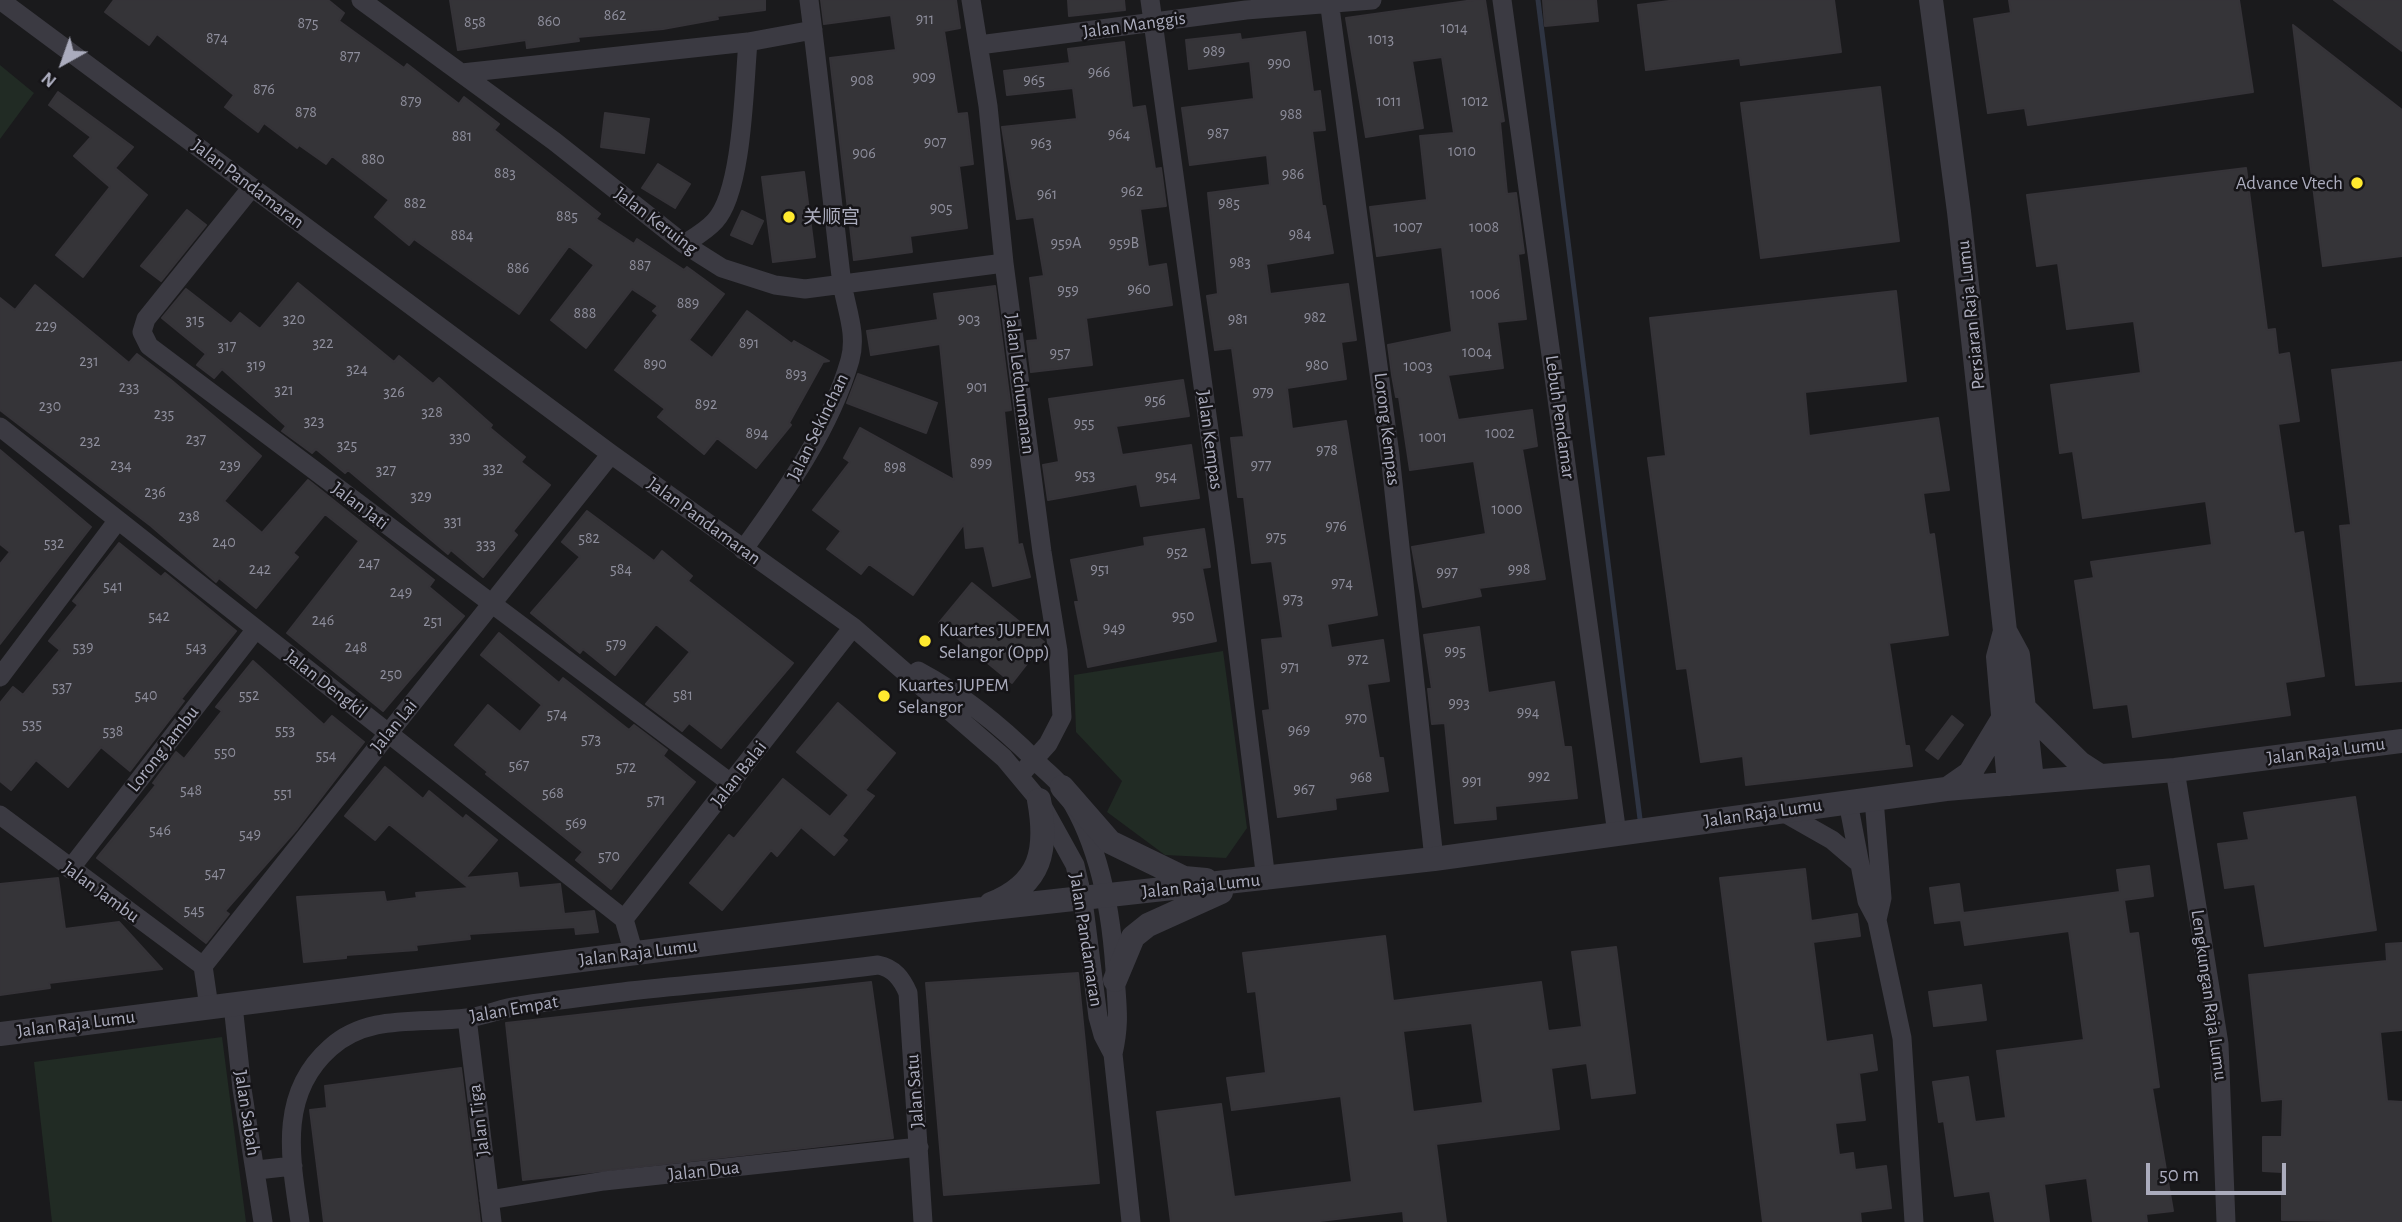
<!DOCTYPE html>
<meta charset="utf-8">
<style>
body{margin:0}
#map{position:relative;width:2402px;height:1222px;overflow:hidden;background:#1a1a1c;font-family:"Alegreya Sans",sans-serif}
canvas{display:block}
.north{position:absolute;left:28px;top:28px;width:70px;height:70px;-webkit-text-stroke:5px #151417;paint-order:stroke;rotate:220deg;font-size:19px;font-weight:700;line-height:28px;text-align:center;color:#abacbd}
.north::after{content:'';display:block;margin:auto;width:24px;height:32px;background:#abacbd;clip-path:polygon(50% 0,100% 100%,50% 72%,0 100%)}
.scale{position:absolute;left:2146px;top:1163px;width:140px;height:32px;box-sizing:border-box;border:4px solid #abacbd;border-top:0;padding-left:9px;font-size:21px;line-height:24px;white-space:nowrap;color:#abacbd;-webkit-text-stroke:5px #151417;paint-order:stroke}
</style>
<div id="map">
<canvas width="2402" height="1222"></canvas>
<div class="north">N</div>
<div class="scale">50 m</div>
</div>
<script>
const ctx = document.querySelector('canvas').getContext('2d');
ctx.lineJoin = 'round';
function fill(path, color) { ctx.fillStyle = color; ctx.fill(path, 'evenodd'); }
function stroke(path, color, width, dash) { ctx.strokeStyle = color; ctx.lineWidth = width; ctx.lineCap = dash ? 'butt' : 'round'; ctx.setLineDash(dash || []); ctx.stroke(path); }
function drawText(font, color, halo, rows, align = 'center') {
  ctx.font = font + ' "Alegreya Sans","Noto Sans SC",sans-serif'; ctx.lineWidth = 5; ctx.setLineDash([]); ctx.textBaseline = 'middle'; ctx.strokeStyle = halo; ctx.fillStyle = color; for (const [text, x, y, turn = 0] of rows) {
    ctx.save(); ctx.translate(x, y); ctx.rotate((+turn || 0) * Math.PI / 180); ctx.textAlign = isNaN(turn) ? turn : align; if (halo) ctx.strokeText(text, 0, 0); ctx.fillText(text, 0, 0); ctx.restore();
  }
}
const green = new Path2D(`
 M0,65L34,93L0,139Z
 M1223,651L1247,828L1226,858L1165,855L1107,812L1122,781L1076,732L1074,675Z
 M222,1037L246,1222H52L34,1062Z`);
const stream = new Path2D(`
 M1538,0L1640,819`);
const building = new Path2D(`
 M114,0H328L344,13L339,21L404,68L407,64L459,104L464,97L499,124L494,130L600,214L596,219L634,244L637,239L684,270L687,267L724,294L689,340L712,358L747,311L792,344L794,341L829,361L823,362L789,423L791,425L756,468L717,438L704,454L658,417L665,409L615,370L658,315L653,311L658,306L632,289L586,348L551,320L594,265L569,246L519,314L414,239L409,245L375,217L389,200L332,156L326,164L299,145L297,148L264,123L258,132L225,107L234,95L157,34L149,45L105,12Z
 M450,0H765V10L717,16L718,19L663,29L578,37L579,41L527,48L526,40L458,50Z
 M821,0H956L960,28L944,31L957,114L967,113L973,164L959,166L967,228L910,236L912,252L854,260L830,58L896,50L891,15L824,24Z
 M1068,0H1124L1125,10L1069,16Z
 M1474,0H1485L1504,121L1500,122L1507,194L1516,193L1524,253L1518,254L1526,319L1497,322L1503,368L1448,375L1458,420L1532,410L1537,446L1522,449L1545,579L1479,588L1481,596L1423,607L1412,547L1486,534L1474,461L1410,470L1399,397H1396L1392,375L1388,345L1452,332L1442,247L1377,256L1370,207L1427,200L1420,136L1454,133L1442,57L1412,61L1423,128L1366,137L1346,18Z
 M1543,0H1596L1598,21L1545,26Z
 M1677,0H1834L1841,52L1741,65L1740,58L1646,70L1638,5Z
 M2009,0H2239L2253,92L2028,125L2025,108L1988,113L1974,19L2011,13Z
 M2334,0H2402V51Z
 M2293,25L2402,110V256L2323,266Z
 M1305,32L1313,92L1320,91L1325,130L1312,131L1322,206H1325L1333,253L1266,264L1270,294L1348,284L1356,340L1341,342L1346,379L1287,388L1292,429L1346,421L1377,615L1327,624L1331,648L1383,640L1389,681L1367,684L1379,758H1383L1388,791L1335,798L1336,809L1278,817L1263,711L1270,710L1262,640L1283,638L1272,561L1252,563L1244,497H1238L1231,438L1244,437L1232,348L1215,350L1207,296L1218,294L1208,193L1270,185L1267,155L1190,165L1182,108L1254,99L1250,61L1189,69L1186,40L1240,34L1241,40Z
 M1124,42L1132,108L1145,106L1155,169L1161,168L1166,206L1140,209L1148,267L1166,264L1172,305L1086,318L1092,365L1031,372L1027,341L1038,340L1030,278L1044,276L1034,217L1017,219L1002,127L1077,119L1073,88L1007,95L1004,71L1070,63L1068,49Z
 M1880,87L1899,241L1761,258L1741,103Z
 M58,92L133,147L115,168L147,195L83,277L56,255L110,187L74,156L91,137L49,105Z
 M605,113L649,119L644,153L601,147Z
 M658,164L690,184L675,208L642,188Z
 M2246,168L2267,330L2275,329L2278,355L2289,353L2299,421L2278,424L2294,534L2303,532L2324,676L2285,682L2290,715L2133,737L2128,704L2094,708L2075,581L2094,578L2091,562L2212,545L2206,501L2083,518L2073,451L2060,453L2051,385L2141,373L2134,321L2067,329L2058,263L2037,266L2027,195Z
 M804,172L815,257L773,262L762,177Z
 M187,210L206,225L161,281L141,266Z
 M742,211L763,221L752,244L731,235Z
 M298,283L394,362L399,356L433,384L439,378L492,425L490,428L525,457L521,462L550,485L513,531L517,535L483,577L451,550L448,554L348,470L345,473L316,449L312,453L282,431L286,426L222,369L214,378L197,365L206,354L162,318L186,289L231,324L240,313L260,329Z
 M35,285L129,363L137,354L171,380L261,456L224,501L262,533L308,480L434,580L429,587L464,616L383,711L287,633L359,541L325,514L293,553L298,557L256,608L219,578L216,582L151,526L0,410V298L15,310Z
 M995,286L1011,410L1004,411L1018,545L1022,544L1030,577L993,586L984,546L966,548L964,524L913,595L869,564L861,574L827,549L841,531L813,510L850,462L844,458L860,428L954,480L940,344L871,355L867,331L938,320L934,294Z
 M1896,291L1906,381L1805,392L1809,436L1938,418L1949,490L1923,493L1929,535L1934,534L1948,635L1889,643L1905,746H1909L1912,766L1746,785L1743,756L1701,762L1687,668L1677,669L1648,458L1666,456L1650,318Z
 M2402,362V681L2356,685L2340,526L2351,525L2332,370Z
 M858,374L937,403L926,433L847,403Z
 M1183,380L1189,416L1116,426L1122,455L1191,445L1199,498L1141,506L1137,484L1048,500L1043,465L1059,462L1049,399Z
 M0,450L91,527L0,644V564L10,552L0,544Z
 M587,511L654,561L662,551L692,576L688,581L793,663L721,748L689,723L682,731L646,704L690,652L656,624L615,675L583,649L580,653L531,613L580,557L562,542Z
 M1204,529L1210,567L1202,568L1216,641L1088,667L1075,602H1079L1071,560L1145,546L1144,538Z
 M119,543L161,577L165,573L236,631L181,699L184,701L130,771L101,747L68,787L36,760L11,790L0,781V703L13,687L23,695L60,650L49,641L78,605L73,601Z
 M972,583L1044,642L1012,683L939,623Z
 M1479,627L1488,693L1554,682L1564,747H1571L1577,798L1495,806L1496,819L1455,823L1445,723L1432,724L1428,689H1432L1424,635Z
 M499,633L559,683L563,678L629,730L634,725L667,750L663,756L695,782L611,889L576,860L583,852L486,774L488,772L455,745L488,705L520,732L542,705L481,655Z
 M253,661L324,725L332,716L364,742L297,829L225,911L229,914L206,943L97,858L156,785L153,783L176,752L184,759L222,711L216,707Z
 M838,703L895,753L865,790L874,796L842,836L847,840L834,855L801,827L777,856L771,850L722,910L690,883L729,835L734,839L783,779L830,817L849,795L797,752Z
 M1952,716L1963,725L1938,759L1926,750Z
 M385,767L423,799L429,791L463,819L466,815L497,840L465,878L517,873L519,888L560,884L564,914L594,911L598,932L576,934L575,927L469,934L470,939L416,945L417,950L346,955V958L304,962L297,897L384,892L386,902L417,898L416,893L469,888L389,824L375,840L345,816Z
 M2355,797L2376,930L2265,946L2255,884L2225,888L2218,844L2249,840L2244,813Z
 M2149,866L2153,896L2124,900L2129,934L2138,933L2159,1087L2152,1088L2173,1211L2146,1214L2147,1222H2093L2087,1178L2044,1184L2049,1222H1995L1990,1191L1955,1196L1944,1121L1939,1122L1933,1082L1968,1077L1975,1122L2006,1118L1997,1051L2084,1040L2069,931L1965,945L1961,920L1935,923L1930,888L1959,884L1963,913L2120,892L2117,870Z
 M1805,869L1811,921L1857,914L1860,936L1813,942L1826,1042L1872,1035L1877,1070L1859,1073L1865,1120L1835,1123L1839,1155L1853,1153L1855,1170L1886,1166L1891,1208L1860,1212L1861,1222H1763L1720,878Z
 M58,878L65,929L119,922L162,969L49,983L50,988L0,995V884Z
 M1385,936L1393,1001L1541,982L1548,1031L1582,1027L1572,952L1616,947L1635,1093L1592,1098L1587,1063L1551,1068L1559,1129L1436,1144L1446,1222H1404L1403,1211L1312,1222H1171L1157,1112L1221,1104L1234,1197L1352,1182L1341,1096L1232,1110L1227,1078L1266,1073L1256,991L1248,992L1243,953ZM1472,1023L1483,1103L1413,1112L1403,1031Z
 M2402,943V1030L2380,1032L2387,1101L2402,1102V1222L2282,1220V1172L2263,1171V1137H2282L2283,1099L2262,1101L2249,975L2387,961L2386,944Z
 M1078,973L1099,1183L944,1195L926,983Z
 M871,982L893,1138L523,1180L506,1023Z
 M1981,985L1986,1020L1934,1026L1929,992Z
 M461,1068L480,1222H324L310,1110L327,1108L325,1086Z`);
const minor = new Path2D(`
 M0,0L611,454L853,627L1004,758L1039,800L1075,865L1083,900L1098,1017L1103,1035L1113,1054L1131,1222
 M361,0L554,141L684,244L722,268L775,285L805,289L1004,263
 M971,0L988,106L1004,263L1042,552L1058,651L1062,717L1048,744L1020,775
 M1150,0L1225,546L1266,880
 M1329,0L1390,455L1434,859
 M1502,0L1617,834
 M979,45L1246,10L1372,0
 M462,73L748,42L813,30
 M252,187L146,319L142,332L149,346L732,784
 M684,244C695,237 706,231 715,221C743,191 744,84 748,42
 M0,427L624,919L634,954
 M743,550C785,492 830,430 850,360C858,332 844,304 841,276C830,184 821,92 809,0
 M918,671C963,695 1000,725 1036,761C1044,770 1055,778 1062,787C1099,839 1111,908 1115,970C1116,1004 1121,1018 1113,1054
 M0,677L118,520
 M2175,770L2219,1044L2226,1222
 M1874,799L1882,898L1877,920
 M1848,802L1867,901L1877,920L1902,1038L1914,1222
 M1781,811L1832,840L1859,863
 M0,815L203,966
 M70,869L256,629
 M624,919L853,627
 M233,1005L242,1089L263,1222
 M209,1007L203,966L611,454
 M467,1018L492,1222
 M257,1170L293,1166
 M489,1200L604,1181L919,1147
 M300,1222C291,1160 277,1095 330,1048C368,1013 421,1024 467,1018C485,1016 502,1008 519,1006C556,1000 593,996 630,991C712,982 796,976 878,965C894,968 902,979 908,993L923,1222`);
const tertiary = new Path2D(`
 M1931,0L1959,212L2005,631L1998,657L2009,784
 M2005,631L2018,655L2032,780
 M2025,709L2080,763L2097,774
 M1062,787L1110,842L1184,878L1206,880
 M1947,789L1970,773L2004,717
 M991,904C1042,884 1048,849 1039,800
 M1115,980L1133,937L1148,925L1221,892
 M0,1034L974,910L1434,859L1946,789L2175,770L2402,741`);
const markers = [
 [2357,183,7,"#ffea2f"],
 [789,217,7,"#ffea2f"],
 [925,641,7,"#ffea2f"],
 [884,696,7,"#ffea2f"]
];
const numberNames = [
 ["862",615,15],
 ["911",925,19],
 ["860",549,21],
 ["858",475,22],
 ["875",308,23],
 ["1014",1454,28],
 ["874",217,38],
 ["1013",1381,39],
 ["989",1214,51],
 ["877",350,56],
 ["990",1279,63],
 ["966",1099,72],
 ["909",924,77],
 ["908",862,80],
 ["965",1034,80],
 ["876",264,89],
 ["879",411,101],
 ["1011",1389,101],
 ["1012",1475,101],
 ["878",306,112],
 ["988",1291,114],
 ["987",1218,133],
 ["964",1119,134],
 ["881",462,136],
 ["907",935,142],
 ["963",1041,143],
 ["1010",1462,151],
 ["906",864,153],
 ["880",373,159],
 ["883",505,173],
 ["986",1293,174],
 ["962",1132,191],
 ["961",1047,194],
 ["882",415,203],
 ["985",1229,203],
 ["905",941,208],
 ["885",567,216],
 ["1007",1408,227],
 ["1008",1484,227],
 ["984",1300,234],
 ["884",462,235],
 ["959A",1066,243],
 ["959B",1124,243],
 ["983",1240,262],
 ["887",640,265],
 ["886",518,268],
 ["960",1139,289],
 ["959",1068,290],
 ["1006",1485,294],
 ["889",688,303],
 ["888",585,313],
 ["982",1315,317],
 ["320",294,319],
 ["903",969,319],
 ["981",1238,319],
 ["315",195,320],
 ["229",46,326],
 ["322",323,343],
 ["891",749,343],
 ["317",227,346],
 ["1004",1477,352],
 ["957",1060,353],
 ["231",89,361],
 ["890",655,364],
 ["319",256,365],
 ["980",1317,365],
 ["1003",1418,366],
 ["324",357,369],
 ["893",796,374],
 ["233",129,387],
 ["901",977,387],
 ["321",284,390],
 ["326",394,392],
 ["979",1263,392],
 ["956",1155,400],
 ["892",706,404],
 ["230",50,406],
 ["328",432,412],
 ["235",164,414],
 ["323",314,421],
 ["955",1084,423],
 ["894",757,433],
 ["1002",1500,433],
 ["330",460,437],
 ["1001",1433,437],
 ["237",196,439],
 ["232",90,441],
 ["325",347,445],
 ["978",1327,450],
 ["899",981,463],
 ["234",121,465],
 ["239",230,465],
 ["977",1261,465],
 ["898",895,467],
 ["332",493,468],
 ["327",386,470],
 ["953",1085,475],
 ["954",1166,476],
 ["236",155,492],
 ["329",421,496],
 ["1000",1507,509],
 ["238",189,516],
 ["331",453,521],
 ["976",1336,526],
 ["975",1276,537],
 ["582",589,538],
 ["240",224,542],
 ["532",54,543],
 ["333",486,544],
 ["952",1177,552],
 ["247",369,563],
 ["242",260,569],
 ["584",621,569],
 ["951",1100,569],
 ["998",1519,569],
 ["997",1447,572],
 ["974",1342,583],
 ["541",113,586],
 ["249",401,592],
 ["973",1293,599],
 ["542",159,616],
 ["950",1183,616],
 ["246",323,620],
 ["251",433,621],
 ["949",1114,628],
 ["579",616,644],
 ["539",83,647],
 ["543",196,647],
 ["248",356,647],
 ["995",1455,651],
 ["972",1358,659],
 ["971",1290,667],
 ["250",391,674],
 ["537",62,687],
 ["540",146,695],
 ["552",249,695],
 ["581",683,695],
 ["993",1459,703],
 ["994",1528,712],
 ["574",557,714],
 ["970",1356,718],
 ["535",32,724],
 ["553",285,730],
 ["969",1299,730],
 ["538",113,731],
 ["573",591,739],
 ["550",225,752],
 ["554",326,755],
 ["567",519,765],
 ["572",626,767],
 ["992",1539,776],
 ["968",1361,777],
 ["991",1472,781],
 ["967",1304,789],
 ["548",191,790],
 ["551",283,793],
 ["568",553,793],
 ["571",656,800],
 ["569",576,823],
 ["546",160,830],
 ["549",250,834],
 ["570",609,856],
 ["547",215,873],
 ["545",194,910]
];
const streetNames = [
 ["Jalan Manggis",1134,25,-8],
 ["Jalan Pandamaran",248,184,37],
 ["Jalan Keruing",656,221,37],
 ["Persiaran Raja Lumu",1971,315,-96],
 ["Jalan Letchumanan",1020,384,83],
 ["Lebuh Pendamar",1560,417,82],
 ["Jalan Sekinchan",818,427,-64],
 ["Lorong Kempas",1387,429,83],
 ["Jalan Kempas",1210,440,82],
 ["Jalan Jati",360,506,37],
 ["Jalan Pandamaran",704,521,36],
 ["Jalan Dengkil",326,684,38],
 ["Jalan Lai",394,726,-51],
 ["Lorong Jambu",163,749,-52],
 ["Jalan Raja Lumu",2326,751,-7],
 ["Jalan Balai",739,774,-52],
 ["Jalan Raja Lumu",1763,813,-8],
 ["Jalan Raja Lumu",1201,886,-6],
 ["Jalan Jambu",101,892,36],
 ["Jalan Pandamaran",1086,940,81],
 ["Jalan Raja Lumu",638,953,-7],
 ["Lengkungan Raja Lumu",2209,995,82],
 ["Jalan Empat",514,1009,-10],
 ["Jalan Raja Lumu",76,1024,-7],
 ["Jalan Satu",915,1091,-94],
 ["Jalan Sabah",247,1113,81],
 ["Jalan Tiga",479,1120,-97],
 ["Jalan Dua",704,1171,-6]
];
const poiNames = [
 ["Advance Vtech",2343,183,"right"],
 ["关顺宫",803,217],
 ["Kuartes JUPEM",939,630],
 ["Selangor (Opp)",939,652],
 ["Kuartes JUPEM",898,685],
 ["Selangor",898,707]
];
fill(green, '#212b24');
stroke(stream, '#2e3442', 5);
fill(building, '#353438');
stroke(building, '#353338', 2);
stroke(minor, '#3b3a42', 19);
stroke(tertiary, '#3b3a42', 24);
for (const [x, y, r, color] of markers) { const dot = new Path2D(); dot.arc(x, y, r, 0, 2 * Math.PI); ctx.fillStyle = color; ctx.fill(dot); stroke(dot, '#151417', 2.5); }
drawText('16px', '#8e8e9c', null, numberNames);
drawText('19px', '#abacbd', '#151417', streetNames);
drawText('19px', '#abacbd', '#151417', poiNames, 'left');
</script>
